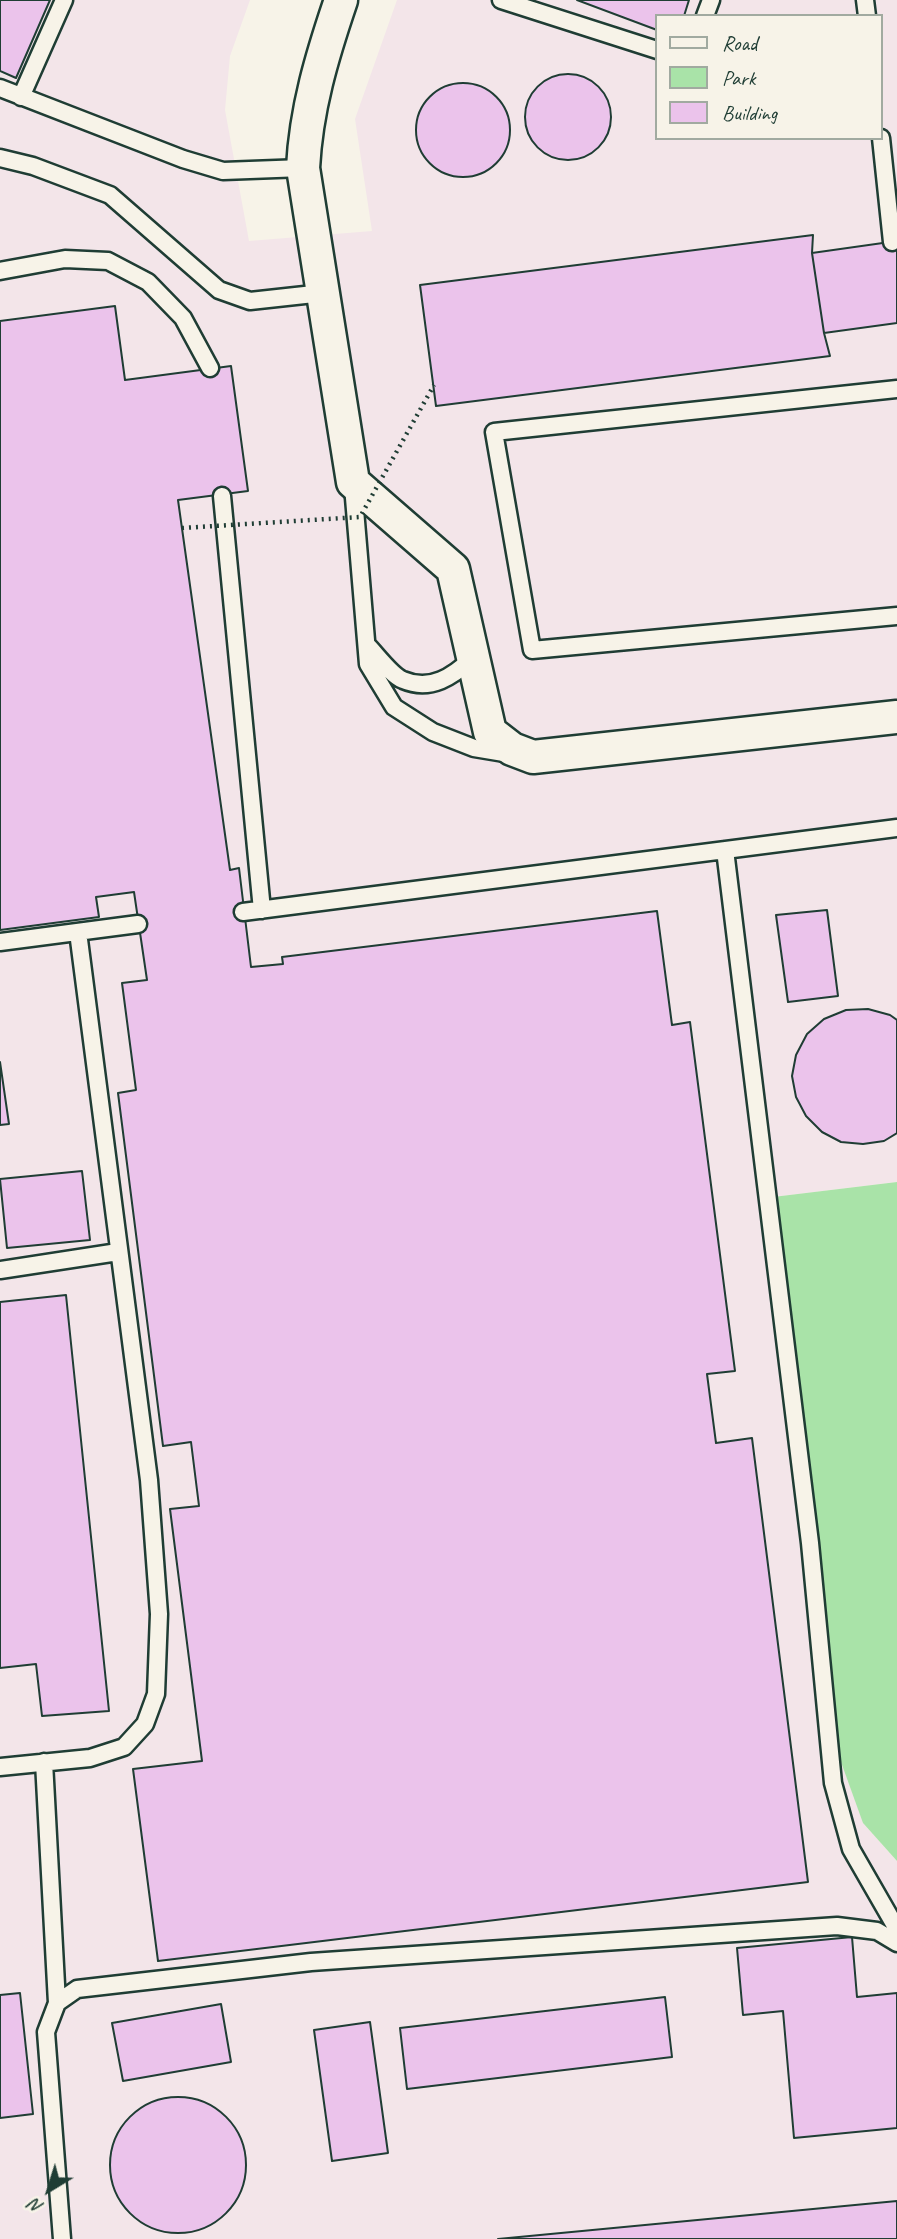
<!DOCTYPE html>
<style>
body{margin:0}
#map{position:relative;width:897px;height:2239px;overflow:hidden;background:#f7f3e8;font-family:Caveat,sans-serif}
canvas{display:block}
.legend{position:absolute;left:655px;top:14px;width:228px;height:126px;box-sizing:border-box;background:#f7f3e8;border:2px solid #a1aaa0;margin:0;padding:9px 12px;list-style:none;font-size:21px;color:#1f3d34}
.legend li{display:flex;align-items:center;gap:14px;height:35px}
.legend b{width:35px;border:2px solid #a1aaa0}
.north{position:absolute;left:14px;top:2155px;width:70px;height:70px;-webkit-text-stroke:5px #f7f3e8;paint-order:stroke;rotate:218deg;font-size:19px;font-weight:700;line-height:28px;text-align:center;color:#1f3d34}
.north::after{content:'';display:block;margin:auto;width:24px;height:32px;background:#1f3d34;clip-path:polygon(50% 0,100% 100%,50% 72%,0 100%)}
</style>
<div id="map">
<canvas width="897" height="2239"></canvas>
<ul class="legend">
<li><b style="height:9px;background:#f7f3e8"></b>Road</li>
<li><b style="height:19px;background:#a9e3a8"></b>Park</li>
<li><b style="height:19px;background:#ebc3eb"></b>Building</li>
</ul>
<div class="north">N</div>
</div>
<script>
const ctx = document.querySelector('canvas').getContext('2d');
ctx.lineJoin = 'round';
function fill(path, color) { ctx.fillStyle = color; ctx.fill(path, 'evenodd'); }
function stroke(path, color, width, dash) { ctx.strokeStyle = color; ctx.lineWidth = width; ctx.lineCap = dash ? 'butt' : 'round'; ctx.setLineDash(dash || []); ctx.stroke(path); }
const built = new Path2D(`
 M0,0H250L230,56L225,110L249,241L372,231L355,119L397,0H897V1182L774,1197L863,1823L897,1861V2239H0ZM657,16H881V138H657Z`);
const green = new Path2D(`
 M897,1182V1861L863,1823L841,1762L773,1197Z`);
const building = new Path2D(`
 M0,0H50L16,78L0,71Z
 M577,0H689L684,16H657V30Z
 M525 117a43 43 0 1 1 86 0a43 43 0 1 1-86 0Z
 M416 130a47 47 0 1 1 94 0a47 47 0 1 1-94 0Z
 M813,235L812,253L824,333L830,356L436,406L420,285Z
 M897,241V323L824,333L812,253Z
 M115,306L125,380L231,366L248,491L178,500L230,870L239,868L251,967L283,964L282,957L657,911L672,1025L690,1022L735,1371L707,1374L716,1443L752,1438L808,1882L158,1961L133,1769L202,1761L170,1509L199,1506L191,1442L163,1446L118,1093L136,1090L122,983L147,980L134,892L96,897L99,917L0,930V321Z
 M827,910L838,996L788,1002L776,915Z
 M868,1009L890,1015L897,1020V1133L884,1141L863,1144L841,1142L822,1132L806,1116L796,1097L792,1076L796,1055L807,1034L824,1019L846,1010Z
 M0,1062L9,1124L0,1125Z
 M82,1171L90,1240L7,1248L0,1179Z
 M66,1295L109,1711L42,1716L36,1664L0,1668V1302Z
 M852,1937L857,1997L897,1993V2128L794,2138L783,2011L743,2015L737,1948Z
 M20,1993L33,2114L0,2118V1995Z
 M665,1997L672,2057L407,2089L400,2028Z
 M221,2004L231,2062L123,2081L112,2023Z
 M370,2022L388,2153L332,2161L314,2030Z
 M110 2165a68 68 0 1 1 136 0a68 68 0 1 1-136 0Z
 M897,2201V2239H498Z`);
const service = new Path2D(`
 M501,0L657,50
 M865,0L867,16
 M705,16L711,0
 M0,88L183,159L223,171L303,168
 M21,97L64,0
 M881,138L892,242
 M0,158L33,166L110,195L219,290L250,301L323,293
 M0,271L65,259L108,261L148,282L183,318L210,368
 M897,389L494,432L532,650L897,616
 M353,486L368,664L394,707L433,732L474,748L510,754
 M222,496L262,910
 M367,645C376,654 392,676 403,680C431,692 453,676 473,658
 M725,850L810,1543L833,1783L851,1849L897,1929
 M243,912L897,828
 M0,942L138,924
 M0,1270L118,1252
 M44,1762L57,2003L46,2032L62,2239
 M0,1767L90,1758L124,1747L145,1724L156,1694L159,1614L149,1480L78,932
 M57,2003L77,1989L311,1962L837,1926L877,1931L897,1943`);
const minor = new Path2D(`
 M341,0C322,56 306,109 303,168L353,482L453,569L490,732L512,749L533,757L897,717`);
const pathBridge = new Path2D(`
 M182,528L360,517L434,385`);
fill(built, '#f3e5e9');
fill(green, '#a9e3a8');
fill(building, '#ebc3eb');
stroke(building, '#1f3d34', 2);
stroke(service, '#1f3d34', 21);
stroke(minor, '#1f3d34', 37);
stroke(service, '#f7f3e8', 16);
stroke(minor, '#f7f3e8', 32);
stroke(pathBridge, '#1f3d34', 4.5, [2, 5]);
</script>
